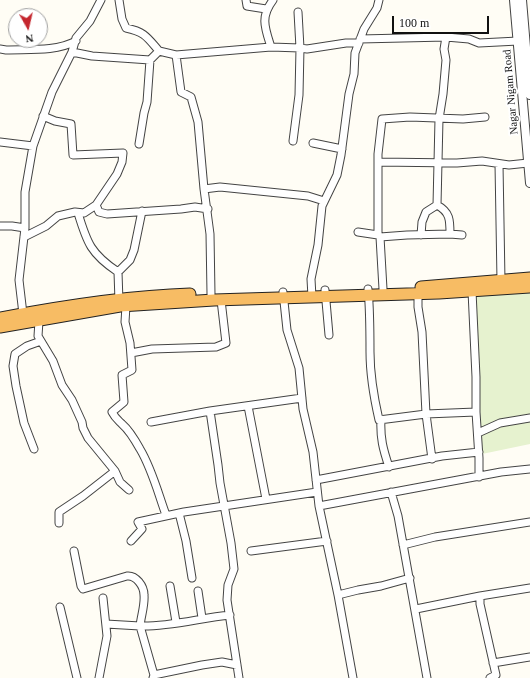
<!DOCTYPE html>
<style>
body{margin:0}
#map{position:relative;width:530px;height:678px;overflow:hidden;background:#fffdf5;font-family:Georgia,serif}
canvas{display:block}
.north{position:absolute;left:8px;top:8px;width:40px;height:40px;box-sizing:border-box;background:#fff;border:1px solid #a0a0a0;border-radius:50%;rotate:172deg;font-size:11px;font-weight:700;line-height:16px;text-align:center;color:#111}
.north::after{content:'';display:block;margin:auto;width:14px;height:18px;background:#c4262e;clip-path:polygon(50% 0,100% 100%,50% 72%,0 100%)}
.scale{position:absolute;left:392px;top:16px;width:97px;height:18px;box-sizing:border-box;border:2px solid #111;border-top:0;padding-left:5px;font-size:12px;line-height:14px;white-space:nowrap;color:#111;-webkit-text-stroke:3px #fff;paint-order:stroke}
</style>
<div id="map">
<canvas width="530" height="678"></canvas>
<div class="north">N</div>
<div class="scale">100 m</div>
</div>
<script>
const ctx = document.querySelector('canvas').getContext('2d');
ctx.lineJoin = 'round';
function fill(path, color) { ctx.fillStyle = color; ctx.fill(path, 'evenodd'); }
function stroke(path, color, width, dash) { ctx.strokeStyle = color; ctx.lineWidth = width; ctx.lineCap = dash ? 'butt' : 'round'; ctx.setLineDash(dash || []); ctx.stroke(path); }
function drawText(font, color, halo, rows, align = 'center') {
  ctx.font = font + ' Georgia,serif'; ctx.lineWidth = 4; ctx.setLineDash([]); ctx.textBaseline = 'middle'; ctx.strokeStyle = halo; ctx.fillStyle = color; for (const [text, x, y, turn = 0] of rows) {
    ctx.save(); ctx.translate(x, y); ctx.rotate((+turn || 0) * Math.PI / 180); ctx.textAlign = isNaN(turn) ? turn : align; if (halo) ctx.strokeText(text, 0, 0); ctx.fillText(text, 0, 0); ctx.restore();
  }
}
const pitch = new Path2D(`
 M530,293V444L482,454L475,295Z`);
const minor = new Path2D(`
 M119,0L122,19L126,28C145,32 147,37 159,51L150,60
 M246,0L247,6L266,9
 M360,39L446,37
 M271,47C265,28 260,17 273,0
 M0,49L6,50C29,49 55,52 76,41
 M159,51L176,55
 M72,52L92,56L150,60L147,102L144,113L139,144
 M293,141L299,95L300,48L298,12
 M0,142L33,146
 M313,143L342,149
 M378,162L457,163L482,161L509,165L528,163
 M499,164L501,281
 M204,189L210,234L211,294
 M324,201L308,196L220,187L204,189L198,122L191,97L181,92L176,55L271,47L300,48L307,49L346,43H359
 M96,205L99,212L107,214L181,209L195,207L208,209
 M78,213C87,243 91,254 118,272
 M0,226H12L25,228
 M358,232L378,235
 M450,234L462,235
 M421,235L422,222L426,212L437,205
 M24,237L46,226L58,216L75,212L84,213L96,205L117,174L122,162L123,153L73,155L71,124L55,121L43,116
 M380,237L407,235L450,234C450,220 450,212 437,205L439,119L443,94L446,60L444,49L446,37L469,39L479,43L518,41
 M368,289C370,310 370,331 370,352C370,374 374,398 379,420L426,414L476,412
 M383,289L380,237L378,235V154L382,119L410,117L463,119L485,117
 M325,290L329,335
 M472,291L476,377V412L479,458V477
 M283,292L287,330L299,368L303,409L313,452L319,506L338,595L353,678
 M418,294V307L422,332L426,414L432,459
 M312,297L311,279L318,245L322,206L337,175L341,155L349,94L354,74L355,53L364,29L377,8L379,0
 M119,302L118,272L130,260L134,250L142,211
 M126,306L125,322L130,343L132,370L122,375L124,402L112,412C115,418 118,420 122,424C129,430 135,440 140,449C152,469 158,493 166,515
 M23,314L19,280L25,228V192L33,146L52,92L72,52L76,38L90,21L101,0
 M39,321L38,336L53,361L62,385L72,400L82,422L83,428L88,438L115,471L120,482L129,490
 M131,353L152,349L216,347L226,343L221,300
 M248,406L266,499
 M210,411L302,398
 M381,419C380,438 383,449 389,467
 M151,422L210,411L218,465L220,483L231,543L234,569L228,585L227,600L239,678
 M478,433L500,423L530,418
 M34,449L24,423L16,386L13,366L15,354L27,346L41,341
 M316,480L442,456L479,452
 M391,492L398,516L427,678
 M319,506L501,472L530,469
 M179,513L186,541L192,578
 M59,523V512L83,496L115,471
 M131,541L142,529L138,522L184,512L317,492
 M403,545L435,537L530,522
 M74,551L81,586L83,589L127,576C136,575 144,586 144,595C145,605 141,616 140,626C169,627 200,618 230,615
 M251,551L327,541
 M170,586L176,622
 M198,591L202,618
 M338,595L358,590L381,586L410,578
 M480,596L530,588
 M60,607L77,678
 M416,609L480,596V604L496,675L490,678
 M106,624L140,626L154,675L153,678
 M493,663L530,657
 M154,675L202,665L222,662L237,665
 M99,678L107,636L103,598`);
const tertiary = new Path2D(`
 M514,0L530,183
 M522,0L530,95`);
const trunk = new Path2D(`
 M421,287L530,278
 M0,318C63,306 126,296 190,294
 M0,327L120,306L214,300L439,293L530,287`);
const streetNames = [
 ["Nagar Nigam Road",511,92,-95]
];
fill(pitch, '#e6f2cf');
stroke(minor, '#444', 9);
stroke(tertiary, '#444', 10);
stroke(trunk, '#222', 13);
stroke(minor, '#fff', 7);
stroke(tertiary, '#fff', 8);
stroke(trunk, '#f7bc64', 11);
drawText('11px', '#111', '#fff', streetNames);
</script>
